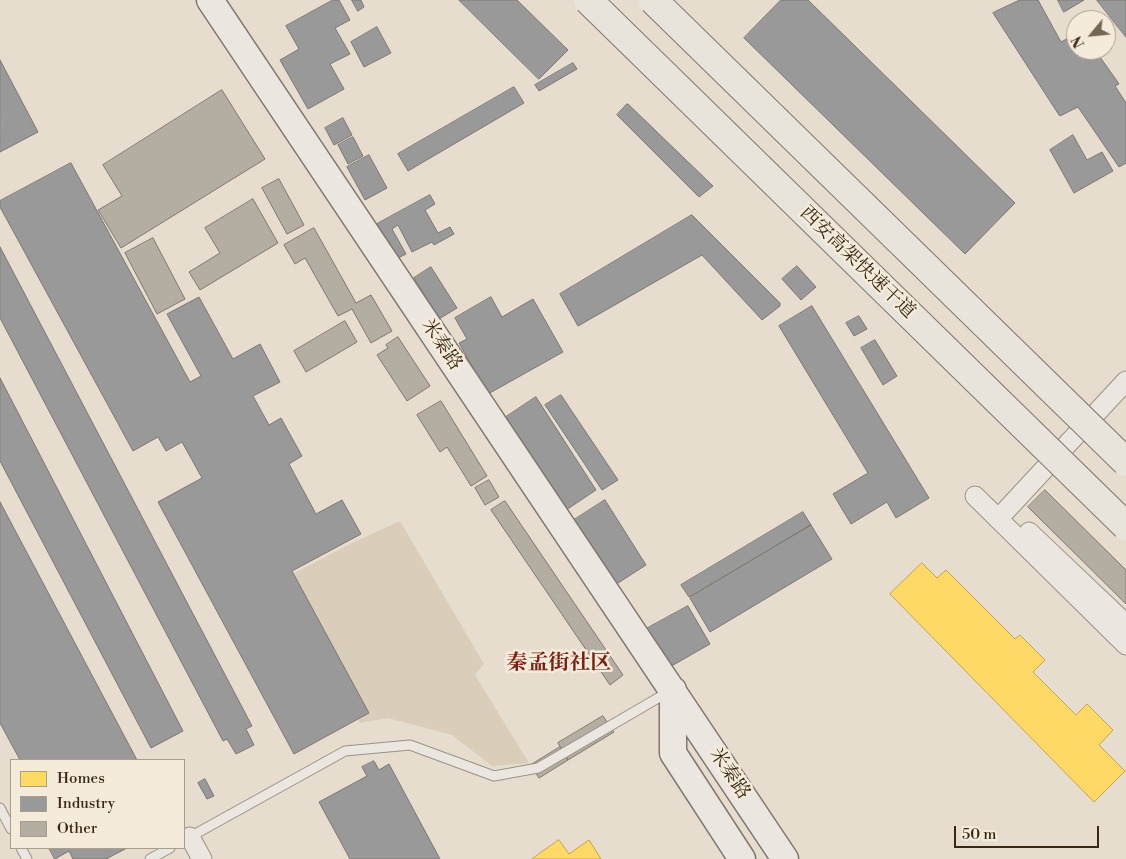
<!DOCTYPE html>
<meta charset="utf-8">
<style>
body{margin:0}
#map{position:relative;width:1126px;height:859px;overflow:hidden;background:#e6ddcf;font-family:"Libre Bodoni",serif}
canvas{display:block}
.legend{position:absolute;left:10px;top:759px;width:175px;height:90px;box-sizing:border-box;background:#f5ebda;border:1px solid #a99d8b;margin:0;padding:6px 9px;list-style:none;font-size:15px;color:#382714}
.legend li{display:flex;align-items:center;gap:10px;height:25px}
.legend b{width:25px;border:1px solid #a99d8b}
.north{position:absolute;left:1066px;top:10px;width:50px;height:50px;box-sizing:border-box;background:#f5ebda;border:1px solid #a99d8b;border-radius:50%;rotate:242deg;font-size:14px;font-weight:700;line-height:20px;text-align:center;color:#382714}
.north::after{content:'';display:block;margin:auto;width:18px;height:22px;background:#756755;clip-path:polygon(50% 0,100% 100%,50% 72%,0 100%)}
.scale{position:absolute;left:954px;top:826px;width:145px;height:22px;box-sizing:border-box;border:2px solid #382714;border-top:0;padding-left:6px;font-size:15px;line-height:18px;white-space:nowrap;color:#382714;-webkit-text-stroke:4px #f5ebda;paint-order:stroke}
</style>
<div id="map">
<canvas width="1126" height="859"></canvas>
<ul class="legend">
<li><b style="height:14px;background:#ffd966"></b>Homes</li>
<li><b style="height:14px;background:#999"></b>Industry</li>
<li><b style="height:14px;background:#b4ada2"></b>Other</li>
</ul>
<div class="north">N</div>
<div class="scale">50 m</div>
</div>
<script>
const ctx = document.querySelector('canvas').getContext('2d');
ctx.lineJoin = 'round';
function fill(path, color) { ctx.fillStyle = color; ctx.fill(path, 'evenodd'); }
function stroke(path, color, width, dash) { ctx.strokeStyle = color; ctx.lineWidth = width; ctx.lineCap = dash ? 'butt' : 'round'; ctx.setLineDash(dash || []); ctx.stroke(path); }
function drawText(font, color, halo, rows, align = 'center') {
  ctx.font = font + ' "Libre Bodoni","Noto Serif SC",serif'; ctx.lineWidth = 5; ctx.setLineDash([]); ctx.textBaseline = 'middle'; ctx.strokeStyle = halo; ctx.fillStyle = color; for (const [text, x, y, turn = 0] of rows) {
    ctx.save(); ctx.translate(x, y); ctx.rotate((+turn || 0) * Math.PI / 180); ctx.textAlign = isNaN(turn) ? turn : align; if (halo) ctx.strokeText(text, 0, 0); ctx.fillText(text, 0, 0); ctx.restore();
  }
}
const green = new Path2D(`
 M400,521L484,664L475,675L529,763L492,766L452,735L388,718L360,723L280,581L350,544Z`);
const homes = new Path2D(`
 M922,563L937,578L946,570L1015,639L1020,635L1045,660L1033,672L1076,715L1087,704L1113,730L1099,745L1125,771L1094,802L890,594Z
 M559,840L569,854L589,840L601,859H532Z`);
const industry = new Path2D(`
 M333,0H339L350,20L335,28L350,54L330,64L344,89L308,109L280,60L299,49L286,26Z
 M352,0H361L364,7L358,11Z
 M459,0H517L568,50L539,79Z
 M781,0H808L1015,203L965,254L744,38Z
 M1020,0H1038L1061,42L1076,34V50H1095L1117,81L1119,84L1115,86L1126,103V163L1119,167L1078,107L1060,116L1059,115L993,13Z
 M1058,0H1084L1064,12Z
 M1097,0H1126V37Z
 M377,27L391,53L364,67L351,42Z
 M0,60L38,132L0,152Z
 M573,63L577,69L539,91L535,85Z
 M514,87L524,103L408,171L398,154Z
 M627,104H628L713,186L699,197L617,115Z
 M343,118L352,135L334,145L325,128Z
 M1073,135L1087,160L1102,152L1113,171L1074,193L1050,150Z
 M353,137L363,156L348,164L338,145Z
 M369,155L387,188L365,200L347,167Z
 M71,163L190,382L201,376L167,314L199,297L233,359L260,344L280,382L253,396L269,425L281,418L302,456L289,464L316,514L342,500L361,534L292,571L369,713L294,754L158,502L202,478L182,442L166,451L158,437L133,451L0,207V201Z
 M430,195L435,204L425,210L438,233L450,227L454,234L434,245L432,242L412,252L398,225L392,229L406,254L396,259L377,224Z
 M692,215L780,303V306L762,320L702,255L578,326L560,294Z
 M0,247L252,726L246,729L254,745L236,754L227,739L223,741L0,318Z
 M797,266L816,287L801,300L782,279Z
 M431,267L457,308L439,319L414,278Z
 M491,297L502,317L533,299L563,352L488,394L459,343L467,339L455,318Z
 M812,306L929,498L896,518L887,502L851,524L833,494L868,473L779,326Z
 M859,316L867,329L854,336L846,323Z
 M875,340L897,376L883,385L861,348Z
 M0,378L183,731L151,748L0,461Z
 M561,395L618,480L602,490L545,405Z
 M536,397L596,490L566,510L506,417Z
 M605,500L646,565L615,585L574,520Z
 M0,502L137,760H20L0,723Z
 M803,512L811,525L689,597L681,585Z
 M811,525L832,559L710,632L690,598Z
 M688,606L710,644L668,668L646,629Z
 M374,761L379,770L389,764L440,859H350L319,802L367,776L362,767Z
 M205,779L214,796L207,799L198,783Z
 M49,848H127L106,859H73L69,851L55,859Z`);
const building = new Path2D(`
 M222,90L265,159L121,248L98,210L122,196L103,165Z
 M279,179L304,225L287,234L262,188Z
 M253,199L278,243L200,290L189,272L220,253L205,228Z
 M314,228L356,303L371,295L392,331L371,343L352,309L338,316L305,258L295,264L284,245Z
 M153,238L185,299L157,314L125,253Z
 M345,321L357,342L306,372L294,351Z
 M398,337L430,386L407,401L377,355L388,348L386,345Z
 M441,401L487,476L471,486L447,447L440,452L417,415Z
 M489,480L499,497L485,505L475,488Z
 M1045,490L1126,570V604L1028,507Z
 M505,501L623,675L610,685L491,510Z
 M603,716L614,732L568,760L558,743Z
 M560,747L568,760L539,778L531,765Z`);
const lane = new Path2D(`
 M0,808L11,829
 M188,838L345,751L410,745L494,776L538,768L670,691
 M21,848L27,859
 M150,859L170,848`);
const street = new Path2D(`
 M975,496L1126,645
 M998,519L1126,381
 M1029,532L1126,624
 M190,837L202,859`);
const secondary = new Path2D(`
 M210,0L785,859
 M673,690V753L742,859`);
const highwayBridge = new Path2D(`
 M588,0L1126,526
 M653,0L1126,462`);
const streetNames = [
 ["西安高架快速干道",857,263,44],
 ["米秦路",441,345,56],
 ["米秦路",729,774,56]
];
const quarterNames = [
 ["秦孟街社区",559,664]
];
fill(green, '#daceba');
fill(homes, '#ffd966');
stroke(homes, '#c3a44d', 1);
fill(industry, '#999');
stroke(industry, '#7c7771', 1);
fill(building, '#b4ada2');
stroke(building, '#80786f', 1);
stroke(lane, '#999287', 11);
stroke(street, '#999287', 21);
stroke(secondary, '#80786f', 29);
stroke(lane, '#ebe7e0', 9);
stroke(street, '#ebe7e0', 19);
stroke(secondary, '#ebe7e0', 26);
stroke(highwayBridge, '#80786f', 30, []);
stroke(highwayBridge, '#e8e3db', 28);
drawText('19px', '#382714', '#f5ebda', streetNames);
drawText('bold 21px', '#7a1f14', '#f5ebda', quarterNames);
</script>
